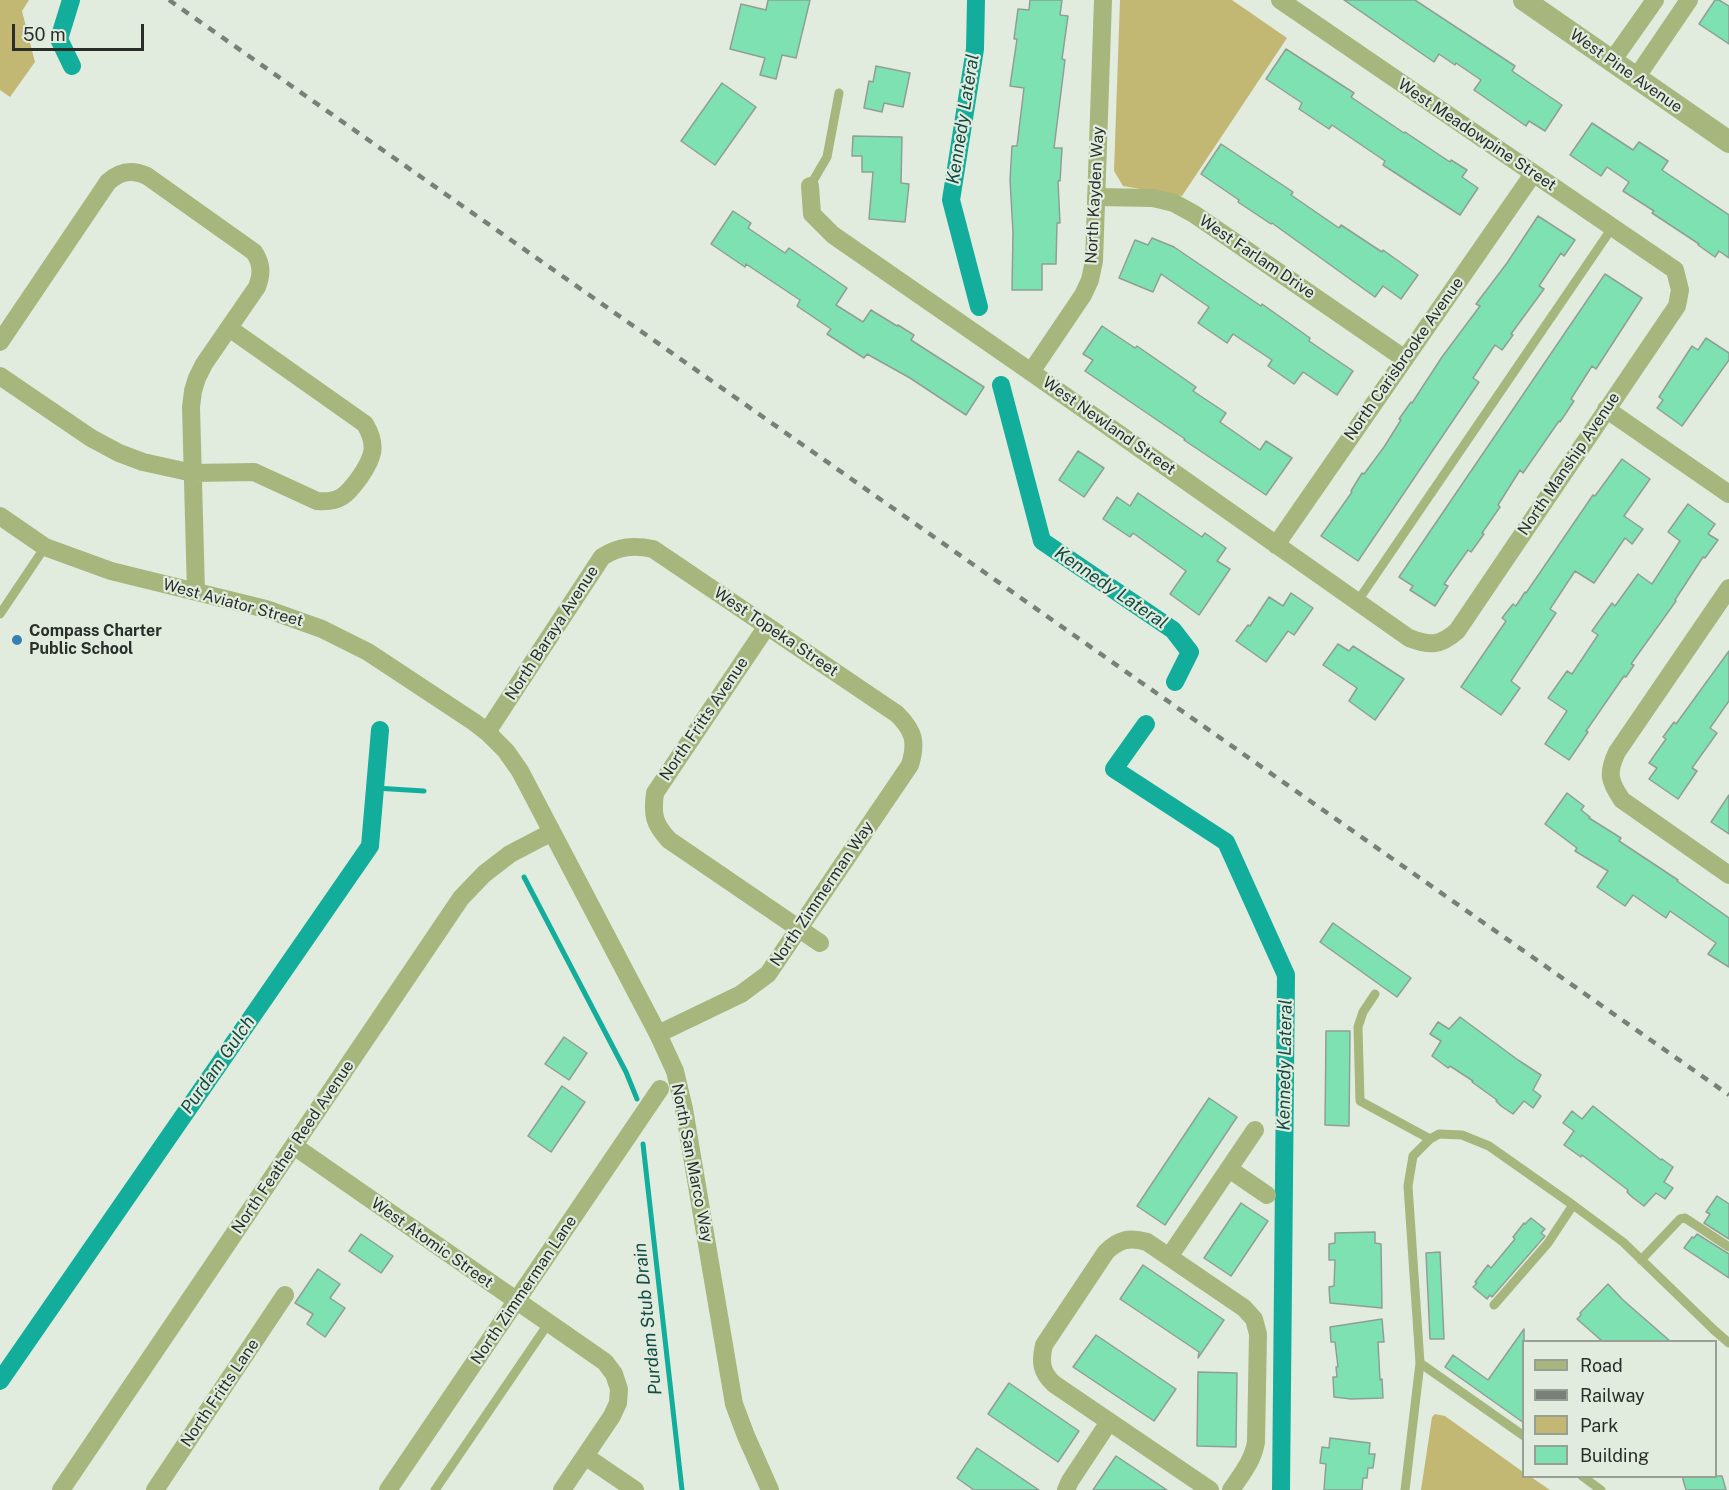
<!DOCTYPE html>
<style>
body{margin:0}
#map{position:relative;width:1729px;height:1490px;overflow:hidden;background:#e1ecdf;font-family:"Public Sans",sans-serif}
canvas{display:block}
.legend{position:absolute;left:1522px;top:1340px;width:195px;height:138px;box-sizing:border-box;background:#e1ecdf;border:2px solid #98a096;margin:0;padding:8px 10px;list-style:none;font-size:18px;color:#2a2e29}
.legend li{display:flex;align-items:center;gap:12px;height:30px}
.legend b{width:30px;border:2px solid #98a096}
.scale{position:absolute;left:12px;top:24px;width:132px;height:27px;box-sizing:border-box;border:3px solid #2a2e29;border-top:0;padding-left:8px;font-size:18px;line-height:21px;white-space:nowrap;color:#2a2e29;-webkit-text-stroke:4px #e1ecdf;paint-order:stroke}
</style>
<div id="map">
<canvas width="1729" height="1490"></canvas>
<ul class="legend">
<li><b style="height:8px;background:#a6b67c"></b>Road</li>
<li><b style="height:8px;background:#798077"></b>Railway</li>
<li><b style="height:16px;background:#c3b873"></b>Park</li>
<li><b style="height:16px;background:#7de1b1"></b>Building</li>
</ul>
<div class="scale">50 m</div>
</div>
<script>
const ctx = document.querySelector('canvas').getContext('2d');
ctx.lineJoin = 'round';
function fill(path, color) { ctx.fillStyle = color; ctx.fill(path, 'evenodd'); }
function stroke(path, color, width, dash) { ctx.strokeStyle = color; ctx.lineWidth = width; ctx.lineCap = dash ? 'butt' : 'round'; ctx.setLineDash(dash || []); ctx.stroke(path); }
function drawText(font, color, halo, rows, align = 'center') {
  ctx.font = font + ' "Public Sans",sans-serif'; ctx.lineWidth = 4.5; ctx.setLineDash([]); ctx.textBaseline = 'middle'; ctx.strokeStyle = halo; ctx.fillStyle = color; for (const [text, x, y, turn = 0] of rows) {
    ctx.save(); ctx.translate(x, y); ctx.rotate((+turn || 0) * Math.PI / 180); ctx.textAlign = isNaN(turn) ? turn : align; if (halo) ctx.strokeText(text, 0, 0); ctx.fillText(text, 0, 0); ctx.restore();
  }
}
const green = new Path2D(`
 M0,0H29L22,11L35,62L10,97L0,90Z
 M1120,0H1232L1287,38L1182,196L1123,186L1114,171Z
 M1435,1414L1445,1416L1523,1472L1524,1476L1531,1477L1550,1490H1421L1432,1417Z`);
const stream = new Path2D(`
 M375,788L424,791
 M524,877L626,1072L637,1099
 M643,1144L682,1490`);
const canal = new Path2D(`
 M71,0L59,39L72,66
 M976,0L975,49L951,200L979,307
 M1001,385L1042,541L1173,630L1190,652L1175,682
 M1146,724L1114,769L1226,842L1286,975L1281,1490
 M0,1381L370,846L380,730`);
const building = new Path2D(`
 M768,0H810L796,58L782,55L776,79L760,75L765,58L730,49L741,4L766,10Z
 M1030,0H1062L1060,15L1068,16L1062,59L1065,60L1054,148H1062L1060,181H1058L1060,223H1057L1056,264H1042V290H1012L1013,232L1010,180L1012,146H1017L1024,88L1010,86L1017,39H1014L1018,9L1029,10Z
 M1344,0H1415L1515,66L1512,71L1562,105L1545,131L1529,121L1526,126L1474,90L1481,80L1456,63L1455,65L1439,54L1434,62Z
 M1715,0H1719L1729,6V44L1699,24Z
 M1286,49L1354,93L1351,97L1404,133L1405,132L1450,162L1451,160L1467,170L1462,177L1478,188L1460,215L1383,165L1385,161L1332,125L1329,129L1299,109L1302,103L1266,79Z
 M876,66L910,73L903,107L884,103L882,112L864,108L869,81L873,82Z
 M722,83L756,107L715,165L681,141Z
 M1592,123L1633,150L1639,142L1668,161L1662,170L1729,215V258L1719,251L1715,257L1698,245L1699,244L1652,213L1654,211L1623,191L1629,182L1607,167L1601,176L1570,155Z
 M853,136L902,137L901,183L909,184L905,222L869,219L873,172H862V156H852Z
 M1221,144L1293,192L1291,195L1339,228L1341,225L1382,252L1383,250L1418,275L1401,299L1383,286L1375,297L1272,223L1271,224L1238,202L1239,200L1201,174Z
 M733,211L751,223L748,228L785,253L789,248L847,288L836,305L863,322L871,310L897,326L898,325L914,335L911,340L984,387L966,415L910,378L867,354L864,358L827,334L831,329L797,306L800,300L746,264L745,267L711,244Z
 M1538,216L1575,240L1564,256L1561,253L1539,286L1544,289L1511,334L1513,335L1502,350L1495,345L1473,378L1479,382L1358,561L1321,536L1352,492L1351,491L1362,473L1364,474L1384,447L1401,420L1399,419L1411,402L1412,403L1442,357L1480,306L1476,304L1507,263Z
 M1152,238L1174,247L1261,306L1262,304L1310,338L1309,341L1353,371L1337,395L1303,372L1294,384L1268,366L1272,360L1233,334L1227,343L1198,323L1209,307L1161,274L1153,292L1119,278L1135,240L1148,245Z
 M1605,274L1642,298L1596,369L1592,366L1571,399L1574,401L1560,422L1559,421L1523,473L1520,470L1498,505L1500,507L1482,533L1484,534L1471,552L1468,550L1444,584L1448,586L1435,606L1410,590L1413,586L1399,577Z
 M1102,326L1135,348L1137,346L1196,387L1193,391L1226,413L1220,422L1260,450L1266,441L1292,458L1266,495L1184,440L1185,439L1085,371L1093,360L1083,354Z
 M1706,338L1729,353V360L1682,426L1657,408L1663,400L1659,397L1692,346L1698,350Z
 M1078,451L1104,468L1084,497L1059,480Z
 M1622,459L1650,479L1624,516L1643,529L1632,544L1625,538L1594,583L1575,571L1550,609L1556,613L1511,681L1520,688L1501,715L1461,687L1506,621L1502,618L1513,604L1516,606L1525,592L1526,593L1593,495L1595,496Z
 M1138,493L1202,537L1205,533L1226,548L1217,561L1230,569L1199,615L1170,594L1186,571L1133,533L1130,537L1103,519L1117,497L1130,506Z
 M1688,504L1715,524L1708,534L1718,540L1705,558L1703,557L1675,600L1676,601L1631,664L1634,665L1626,677L1624,676L1586,731L1588,732L1569,760L1545,744L1567,711L1548,698L1567,671L1572,674L1598,635L1592,631L1612,603L1615,606L1638,574L1652,584L1680,541L1668,532Z
 M1291,593L1313,608L1294,635L1288,631L1266,662L1236,641L1248,625L1250,626L1269,597L1283,606Z
 M1338,644L1349,651L1353,646L1404,679L1375,720L1349,701L1357,688L1323,665Z
 M1729,651V701L1710,728L1717,733L1692,768L1697,771L1678,799L1649,779L1657,768L1649,763L1666,739L1663,737L1674,722L1676,724Z
 M1567,793L1584,806L1581,810L1590,817L1589,818L1621,838L1619,841L1678,880L1677,881L1729,918V967L1708,954L1716,943L1670,911L1666,918L1633,895L1625,906L1597,887L1608,871L1575,851L1577,848L1545,824Z
 M1729,795V834L1711,822Z
 M1333,923L1411,978L1397,997L1320,942Z
 M1460,1017L1518,1060L1541,1075L1533,1090L1541,1096L1533,1108L1524,1101L1513,1114L1501,1106L1496,1101L1497,1100L1472,1082L1473,1081L1450,1066L1448,1068L1432,1056L1441,1041L1430,1034L1438,1022L1449,1029Z
 M1326,1031H1350L1349,1126L1325,1125Z
 M564,1037L587,1053L569,1080L545,1064Z
 M562,1086L585,1102L551,1152L528,1136Z
 M1209,1098L1237,1117L1165,1225L1137,1206Z
 M1593,1106L1661,1160L1662,1159L1673,1167L1664,1182L1673,1188L1665,1199L1656,1193L1644,1206L1632,1197L1627,1192L1628,1190L1582,1155L1581,1157L1564,1145L1574,1131L1563,1123L1572,1111L1582,1119Z
 M1717,1196L1729,1204V1239L1704,1223L1710,1214L1706,1212Z
 M1241,1203L1268,1221L1231,1276L1204,1258Z
 M1531,1218L1545,1229L1541,1233L1545,1236L1492,1297L1490,1295L1487,1299L1473,1287L1477,1283L1475,1282L1488,1265L1491,1268L1515,1239L1513,1237L1524,1223L1525,1224Z
 M1375,1232V1243L1381,1244L1382,1308L1330,1303L1329,1287L1334,1286L1335,1260H1329V1244L1335,1243V1233Z
 M361,1234L393,1256L381,1273L349,1251Z
 M1697,1234L1729,1254V1278L1684,1248L1692,1237L1694,1238Z
 M1440,1252L1444,1339H1430L1426,1253Z
 M1143,1265L1224,1320L1198,1358L1199,1352L1120,1299Z
 M318,1269L340,1284L330,1298L345,1308L325,1337L307,1324L313,1314L295,1303Z
 M1608,1284L1623,1300L1670,1341H1602L1577,1319L1581,1315L1580,1313Z
 M1382,1319L1384,1342H1378L1380,1380L1382,1379L1383,1398L1351,1399L1334,1397L1333,1377H1337L1336,1367H1338L1335,1342H1331L1330,1327Z
 M1524,1329V1423L1445,1367L1453,1355L1488,1380Z
 M1096,1335L1176,1389L1154,1421L1073,1367Z
 M1198,1372L1237,1373L1236,1447L1197,1446Z
 M1009,1383L1079,1431L1058,1462L988,1414Z
 M1330,1438L1370,1443L1369,1454H1375L1373,1468H1368L1367,1478H1363L1362,1490H1324L1326,1464L1320,1463L1322,1447L1329,1448Z
 M977,1448L1039,1490H974L957,1478Z
 M1116,1456L1167,1490H1093Z
 M1682,1476H1722L1726,1490H1686Z`);
const service = new Path2D(`
 M810,186L827,157L839,93
 M1357,602L1612,228
 M0,614L45,547
 M1375,994L1363,1012L1358,1027L1360,1101L1430,1139
 M1641,1260L1680,1219L1685,1218L1729,1247
 M1494,1305L1548,1243L1573,1205
 M1420,1363L1524,1436
 M1582,1476L1601,1490
 M435,1490L548,1324
 M1405,1490L1420,1363L1408,1186L1413,1156L1430,1139L1439,1134L1462,1135L1489,1146L1573,1205L1623,1242L1714,1330L1729,1343`);
const minor = new Path2D(`
 M1612,61L1655,0
 M1636,78L1689,0
 M810,186L812,214L833,235L1031,372L1409,638C1430,646 1440,646 1457,631L1677,306L1680,290L1675,270L1280,0
 M1096,197L1153,198L1174,203L1194,214L1405,359
 M0,342L108,182C120,171 132,169 147,176L254,252C262,264 262,274 257,287L204,364L197,378L193,391L191,407L196,592
 M1031,372L1083,295L1090,280L1094,261L1103,0
 M0,376L91,438L119,453L143,462L193,473L254,472L317,501C340,503 347,495 360,477C373,458 378,446 365,424L229,328
 M1606,409L1729,494
 M0,516L45,547L111,571L266,609L322,629L368,652L474,722L487,732L506,751L520,771L658,1034L675,1071L684,1109L734,1404L746,1436L770,1490
 M1276,545L1533,174
 M1729,588L1617,752C1607,773 1609,781 1622,800L1729,875
 M767,626L655,793C652,815 654,824 669,840L820,943
 M487,732L602,557C619,546 634,545 653,549L897,714C914,731 917,742 910,765L768,974L741,994L658,1034
 M294,1146L605,1362L614,1374L619,1389L618,1403L612,1416L562,1490
 M1229,1169L1267,1195
 M1169,1257L1255,1130
 M585,1456L635,1490
 M61,1490L461,898L484,874L510,854L552,832
 M155,1490L285,1295
 M388,1490L660,1089
 M1066,1490L1070,1481L1109,1422
 M1210,1490L1054,1384C1041,1372 1040,1362 1044,1345L1106,1252C1119,1239 1130,1237 1147,1242L1244,1308L1254,1319L1258,1334L1256,1442C1253,1461 1241,1475 1231,1490`);
const tertiary = new Path2D(`
 M1524,0L1729,142`);
const rail = new Path2D(`
 M169,0L1729,1095`);
const markers = [
 [17,640,6,"#357fb3"]
];
const streetNames = [
 ["West Pine Avenue",1626,71,35],
 ["West Meadowpine Street",1477,135,34],
 ["North Kayden Way",1095,195,-87],
 ["West Farlam Drive",1257,257,34],
 ["North Carisbrooke Avenue",1404,359,-55],
 ["West Newland Street",1109,426,35],
 ["North Manship Avenue",1569,464,-56],
 ["West Aviator Street",233,603,15],
 ["West Topeka Street",776,632,34],
 ["North Baraya Avenue",552,633,-57],
 ["North Fritts Avenue",704,719,-56],
 ["North Zimmerman Way",822,894,-56],
 ["North Feather Reed Avenue",293,1147,-56],
 ["North San Marco Way",692,1163,79],
 ["West Atomic Street",432,1243,35],
 ["North Zimmerman Lane",524,1290,-56],
 ["North Fritts Lane",220,1393,-56]
];
const poiNames = [
 ["Compass Charter",29,631],
 ["Public School",29,649]
];
const waterNames = [
 ["Kennedy Lateral",963,119,-81],
 ["Kennedy Lateral",1111,588,34],
 ["Purdam Gulch",218,1065,-55],
 ["Kennedy Lateral",1285,1065,-89],
 ["Purdam Stub Drain",648,1319,-96]
];
fill(green, '#c3b873');
stroke(stream, '#13ae9b', 5);
stroke(canal, '#13ae9b', 18);
fill(building, '#7de1b1');
stroke(building, '#909f96', 1.5);
stroke(service, '#a6b67c', 9);
stroke(minor, '#a6b67c', 18);
stroke(tertiary, '#a6b67c', 22);
stroke(rail, '#798077', 4.5, [8, 8]);
for (const [x, y, r, color] of markers) { const dot = new Path2D(); dot.arc(x, y, r, 0, 2 * Math.PI); ctx.fillStyle = color; ctx.fill(dot); stroke(dot, '#e1ecdf', 2); }
drawText('16px', '#2a2e29', '#e1ecdf', streetNames);
drawText('bold 16px', '#2a2e29', '#e1ecdf', poiNames, 'left');
drawText('italic 18px', '#114b43', '#e1ecdf', waterNames);
</script>
